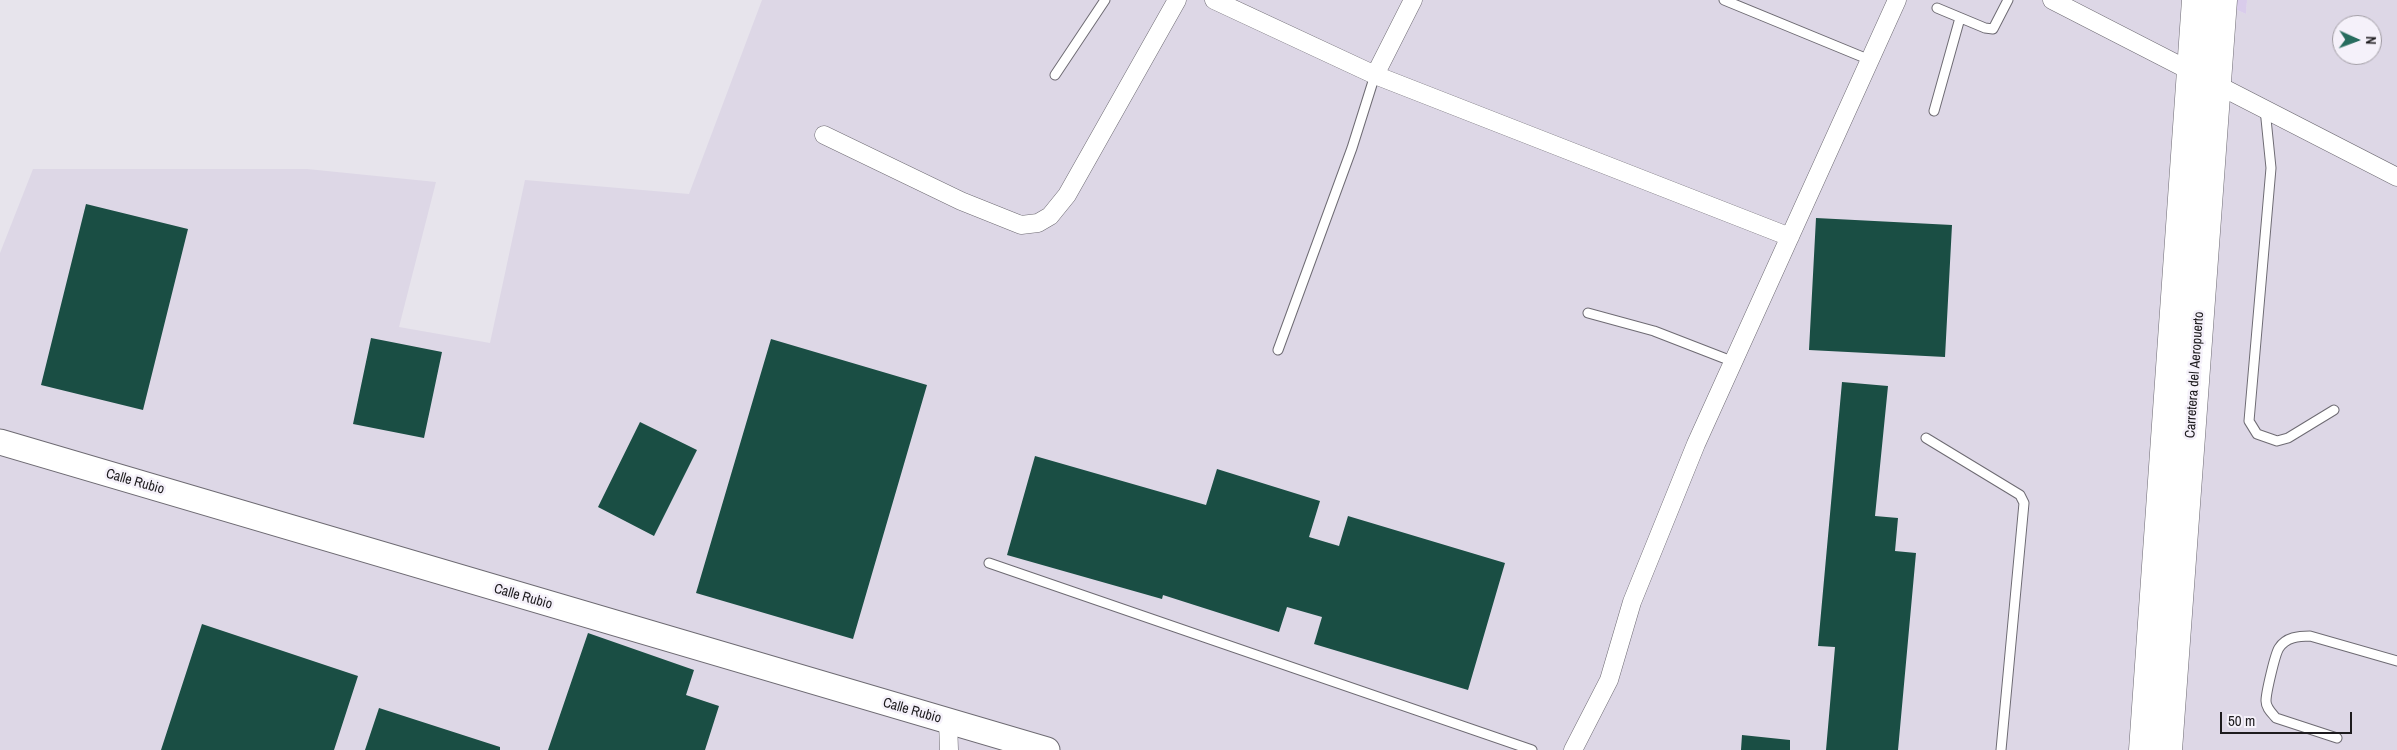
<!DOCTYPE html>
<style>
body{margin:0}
#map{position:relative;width:2397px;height:750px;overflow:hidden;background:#e7e4ec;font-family:"Archivo Narrow",sans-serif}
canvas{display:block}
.north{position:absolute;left:2332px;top:15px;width:50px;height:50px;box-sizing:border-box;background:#f5f1fa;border:1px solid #9f9ba2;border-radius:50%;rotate:92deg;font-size:14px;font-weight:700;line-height:20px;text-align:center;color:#1d1b1e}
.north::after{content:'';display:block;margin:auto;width:18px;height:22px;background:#276c5e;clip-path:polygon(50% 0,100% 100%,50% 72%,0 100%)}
.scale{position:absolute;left:2220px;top:712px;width:132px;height:22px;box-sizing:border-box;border:2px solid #1d1b1e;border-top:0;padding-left:6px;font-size:15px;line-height:18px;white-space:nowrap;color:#1d1b1e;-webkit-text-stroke:4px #f5f1fa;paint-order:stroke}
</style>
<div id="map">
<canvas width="2397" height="750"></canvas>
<div class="north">N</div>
<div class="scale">50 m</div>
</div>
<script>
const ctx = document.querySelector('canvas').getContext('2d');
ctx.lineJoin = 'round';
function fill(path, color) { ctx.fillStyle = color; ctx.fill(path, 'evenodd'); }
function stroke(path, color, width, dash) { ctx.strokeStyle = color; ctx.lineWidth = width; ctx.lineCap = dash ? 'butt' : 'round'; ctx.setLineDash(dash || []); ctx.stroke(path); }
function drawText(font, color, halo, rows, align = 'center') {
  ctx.font = font + ' "Archivo Narrow",sans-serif'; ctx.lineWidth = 5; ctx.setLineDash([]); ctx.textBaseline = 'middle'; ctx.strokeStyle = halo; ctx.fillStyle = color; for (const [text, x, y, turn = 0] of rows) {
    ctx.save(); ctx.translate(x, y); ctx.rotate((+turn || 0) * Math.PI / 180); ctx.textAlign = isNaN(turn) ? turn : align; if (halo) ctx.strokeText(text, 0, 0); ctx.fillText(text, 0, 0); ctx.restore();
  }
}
const built = new Path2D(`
 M762,0H2215L2246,14L2247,0H2397V750H0V253L33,169H307L436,182L399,327L490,343L525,180L689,194ZM2342,25H2372V55H2342Z`);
const green = new Path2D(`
 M2215,0H2247L2246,14Z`);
const building = new Path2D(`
 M86,204L188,229L143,410L41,385Z
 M1816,218L1952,225L1945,357L1809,350Z
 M371,338L442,352L424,438L353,424Z
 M771,339L927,385L853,639L696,593Z
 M1842,382L1888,386L1875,516L1898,518L1895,551L1916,553L1898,750H1826L1835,647L1818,646Z
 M640,422L697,450L654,536L598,507Z
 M1035,456L1206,505L1217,469L1320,501L1309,537L1339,546L1348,516L1505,563L1468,690L1314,644L1322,617L1287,607L1279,632L1163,595L1162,599L1007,555Z
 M202,624L358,676L334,750H161Z
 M588,633L694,670L686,695L719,706L705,750H548Z
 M379,708L500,747V750H365Z
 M1742,735L1790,740V750H1741Z`);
const lane = new Path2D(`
 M1724,0L1870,60
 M1937,8L1985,28L1993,29L2008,0
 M1055,75L1105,0
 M2265,109L2271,168L2249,421L2257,434L2277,441L2288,438L2334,410
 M1934,111L1960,18
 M1588,313L1654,331L1734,362
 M1278,350L1352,148L1375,75
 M1926,438L2020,495L2024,503L2001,750
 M989,563L1532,750
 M2337,738L2276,718C2272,713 2266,708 2266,701C2266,693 2275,654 2279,648C2286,637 2299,636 2310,636L2397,661`);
const street = new Path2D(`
 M1214,0L1375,75L1790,237
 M2052,0L2397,177
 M1375,75L1413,0
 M824,135L961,201L1021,225L1038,223L1050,216L1067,195L1177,0
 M948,721L949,750
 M1573,750L1609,680L1632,602L1696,444L1897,0`);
const secondary = new Path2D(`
 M0,442L1047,750`);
const primary = new Path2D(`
 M2143,750L2196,0
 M2168,750L2223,0`);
const streetNames = [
 ["Carretera del Aeropuerto",2195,375,-86],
 ["Calle Rubio",135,482,16],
 ["Calle Rubio",523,597,16],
 ["Calle Rubio",912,711,16]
];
fill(built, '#ddd7e6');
fill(green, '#d9cceb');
fill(building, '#1a4e44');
stroke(lane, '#6e6b73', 11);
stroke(street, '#6e6b73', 19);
stroke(secondary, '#6e6b73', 27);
stroke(primary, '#6e6b73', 29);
stroke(lane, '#fff', 9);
stroke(street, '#fff', 18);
stroke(secondary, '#fff', 25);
stroke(primary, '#fff', 28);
drawText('14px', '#1d1b1e', '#f5f1fa', streetNames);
</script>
